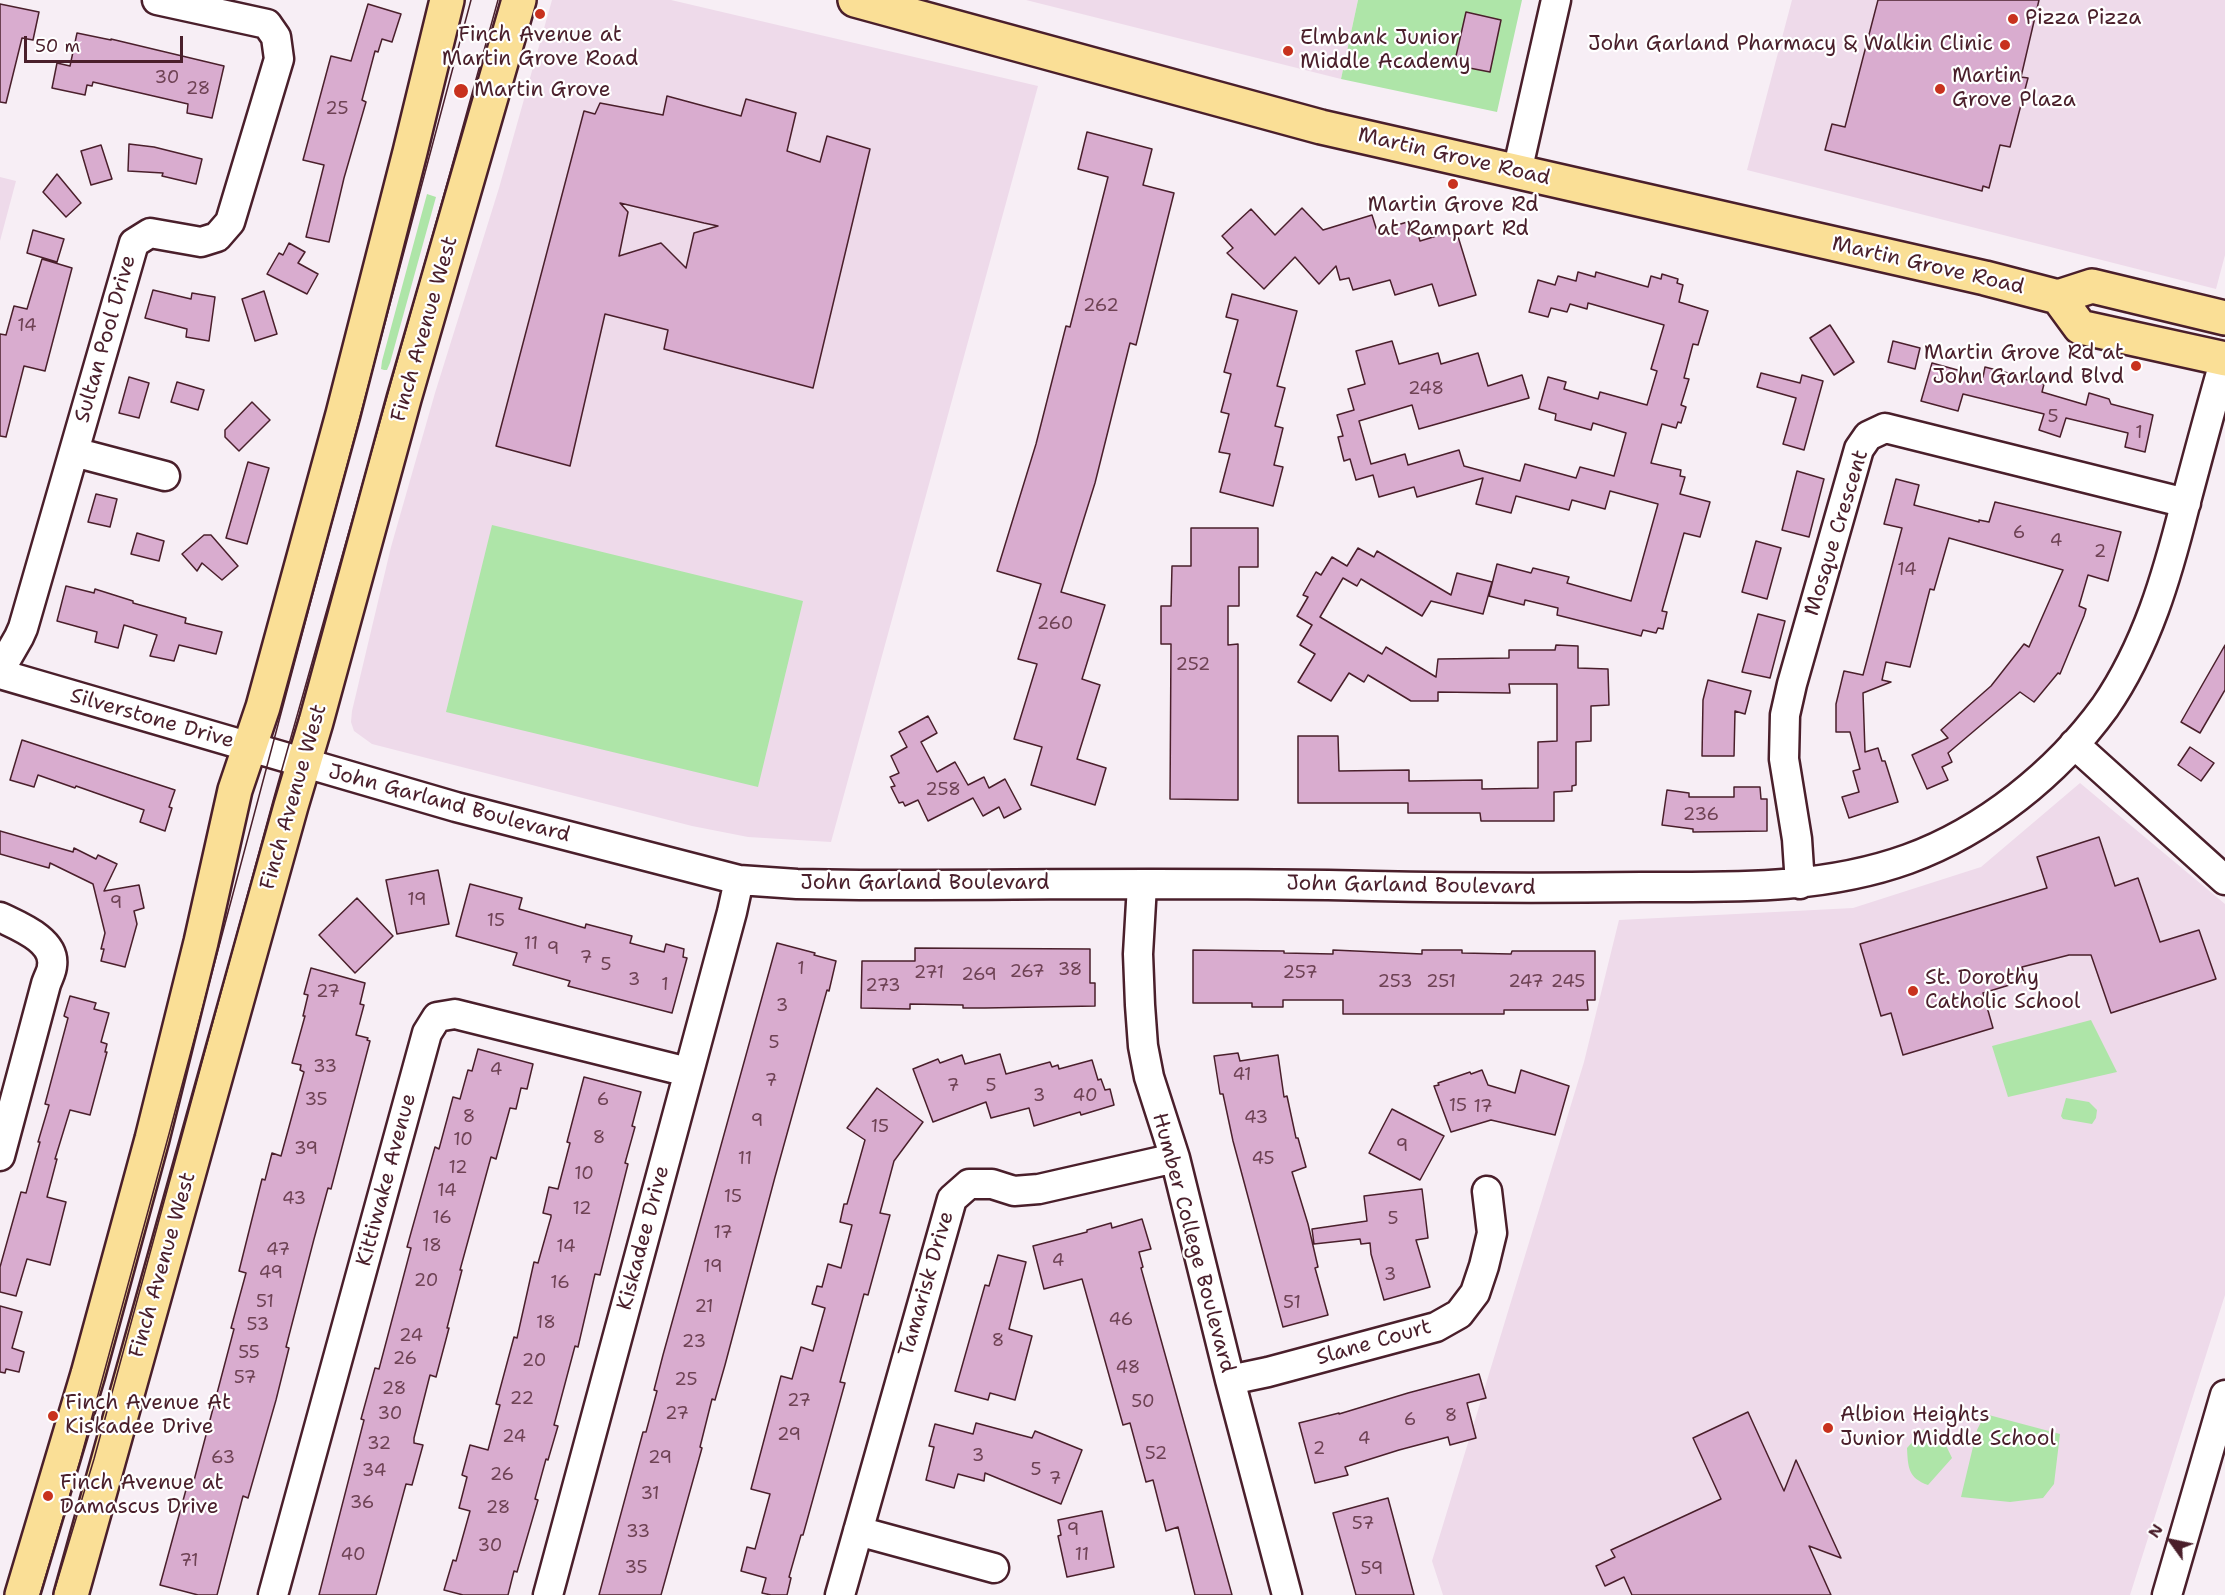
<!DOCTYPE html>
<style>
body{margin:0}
#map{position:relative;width:2225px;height:1595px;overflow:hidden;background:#f7eef5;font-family:"Shantell Sans",sans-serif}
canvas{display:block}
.north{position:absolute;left:2141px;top:1511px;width:60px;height:60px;-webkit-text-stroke:4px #fff;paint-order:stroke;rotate:303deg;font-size:16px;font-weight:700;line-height:24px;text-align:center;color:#4a1f2b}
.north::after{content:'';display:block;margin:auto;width:21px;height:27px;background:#4a1f2b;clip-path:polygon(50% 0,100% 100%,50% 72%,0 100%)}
.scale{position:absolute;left:24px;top:36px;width:159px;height:27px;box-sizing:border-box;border:3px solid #4a1f2b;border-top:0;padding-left:8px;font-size:18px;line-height:21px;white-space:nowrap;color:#4a1f2b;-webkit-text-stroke:4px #fff;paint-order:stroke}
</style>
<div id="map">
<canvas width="2225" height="1595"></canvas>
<div class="north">N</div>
<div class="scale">50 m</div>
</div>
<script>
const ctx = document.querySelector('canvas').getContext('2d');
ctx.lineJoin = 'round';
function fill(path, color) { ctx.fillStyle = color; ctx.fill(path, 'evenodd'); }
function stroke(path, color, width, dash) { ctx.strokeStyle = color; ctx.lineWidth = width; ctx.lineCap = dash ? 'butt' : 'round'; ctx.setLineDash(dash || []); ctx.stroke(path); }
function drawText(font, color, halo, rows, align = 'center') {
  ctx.font = font + ' "Shantell Sans",sans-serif'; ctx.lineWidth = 4.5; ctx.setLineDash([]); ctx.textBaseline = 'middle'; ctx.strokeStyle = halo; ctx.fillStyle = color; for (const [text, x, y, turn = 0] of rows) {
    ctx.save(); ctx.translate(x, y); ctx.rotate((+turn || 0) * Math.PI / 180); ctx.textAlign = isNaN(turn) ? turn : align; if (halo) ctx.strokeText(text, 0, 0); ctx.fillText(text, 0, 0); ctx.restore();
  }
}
const built = new Path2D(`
 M552,0H671L1038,86L831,842L748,837L692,826L372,744L354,731L351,722L352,711L391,547L435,393L499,188Z
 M1026,0H1358L1341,79Z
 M1792,0H2225V255L2216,289L1747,170Z
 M0,177L16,181L0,241Z
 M2080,783L2225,904V1295L2130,1595H1443L1432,1561L1584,1062L1619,920L1853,908L1981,867Z`);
const green = new Path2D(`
 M1358,0H1522L1497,112L1341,79Z
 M427,194L436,197L390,363L387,370H384L381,369L382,361Z
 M492,525L803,601L758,787L446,712Z
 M2091,1020L2117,1072L2008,1097L1992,1046Z
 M2066,1098L2089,1102L2097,1110L2096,1118L2092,1124L2063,1119L2061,1116Z
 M1985,1414L2060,1434L2054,1484L2043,1498L2010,1502L1961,1497L1977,1430Z
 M1924,1429L1940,1433L1952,1458L1928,1485C1908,1478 1908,1467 1907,1448Z`);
const building = new Path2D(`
 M1878,0H2039L2021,77L2028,78L2010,147L2000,145L1989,188L1983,186L1982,191L1825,150L1832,124L1845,127Z
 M0,4L39,12L33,40L22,38L6,103L0,102Z
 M368,4L401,14L392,42L382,39L378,52L375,51L362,100L366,102L344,178L329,242L306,237L324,165L303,160L331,56L351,61Z
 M1466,12L1501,20L1490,72L1454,65Z
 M77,33L111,40V39L224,66L212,118L187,113L188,104L93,82L92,86L87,85L85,95L52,88L57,63L70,66Z
 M667,96L741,116L746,99L796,113L787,151L820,162L827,136L870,149L813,388L664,349L668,330L605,314L570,466L496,446L584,111L595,114L600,103L663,115ZM620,203L704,223L718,226L694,233L686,268L661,243L619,256L628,212Z
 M1087,132L1152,149L1143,185L1174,193L1136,345L1130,343L1095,483L1061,592L1105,605L1082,679L1100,685L1077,759L1106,768L1095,805L1031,785L1042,747L1014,739L1037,664L1018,659L1041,584L997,571L1036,444L1066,326L1070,327L1108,177L1078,169Z
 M129,144L154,147L202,159L196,184L162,176L163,173L128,171Z
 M101,145L112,179L91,185L81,151Z
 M57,174L81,203L66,217L43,192Z
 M1302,208L1323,230L1372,215L1377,231L1414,220L1420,241L1456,230L1476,295L1439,306L1432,284L1395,295L1390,280L1353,290L1349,278L1340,280L1336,266L1319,284L1295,257L1264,289L1227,253L1233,248L1222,236L1251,209L1275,235Z
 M33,230L64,239L57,262L27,253Z
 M289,243L305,252L298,263L318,274L307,294L267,274L279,253L283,255Z
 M42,259L72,268L45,371L24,366L6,437L0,436V334L6,335L14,306L27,309Z
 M1578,272L1595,277L1596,272L1648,287L1651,276L1661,279L1662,274L1678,279L1677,283L1683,285L1679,302L1708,311L1698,345L1693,344L1684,378L1689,379L1681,405L1686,407L1681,423L1678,422L1676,428L1662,424L1651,463L1681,470L1680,476L1685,477L1680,494L1710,502L1700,537L1684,533L1662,611L1667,612L1663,629L1658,628L1656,633L1643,630L1641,636L1557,615L1558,608L1525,600L1524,605L1489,596L1497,564L1531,573L1533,568L1569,577L1567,583L1631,601L1658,504L1610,491L1605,509L1572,500L1569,510L1516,496L1511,513L1476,504L1483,478L1417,497L1414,487L1379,497L1373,475L1356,480L1350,459L1344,461L1338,437L1343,436L1337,415L1354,410L1348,389L1365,384L1356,351L1392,341L1399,364L1438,353L1441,364L1478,353L1488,386L1522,375L1529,398L1419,429L1412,405L1359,421L1371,464L1405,454L1408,465L1459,450L1464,466L1520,481L1525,464L1576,478L1580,467L1614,476L1626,433L1593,423L1591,430L1555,420L1556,414L1539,409L1548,377L1566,382L1564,389L1598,399L1600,392L1647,405L1657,371L1651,369L1664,325L1588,303L1587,309L1570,304L1567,312L1551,308L1548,317L1529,312L1538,280L1555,285L1558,276L1576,281Z
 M153,290L191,299L192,293L215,297L209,341L186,337L187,329L145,318Z
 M264,291L277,334L255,341L242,299Z
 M1232,294L1297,311L1277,386L1285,388L1275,426L1283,428L1274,465L1283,467L1273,506L1220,492L1230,454L1219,452L1229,414L1221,412L1231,374L1224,372L1238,320L1226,317Z
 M1830,325L1854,362L1834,375L1810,338Z
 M1893,341L1920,348L1915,369L1888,362Z
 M1932,363L1983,377L1985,367L2008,373V375L2044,384L2042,392L2086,405L2089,393L2109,399L2111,404L2153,415L2145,452L2125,447L2128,433L2066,418L2060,437L2039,430L2044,414L1963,394L1958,411L1921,401Z
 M1761,373L1800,383L1802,375L1823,381L1804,450L1783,444L1796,398L1757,387Z
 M129,377L149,383L139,418L119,413Z
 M177,382L204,390L198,410L171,402Z
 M252,402L270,420L239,451L225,437V430Z
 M248,462L269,468L247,544L226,538Z
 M1797,471L1824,479L1809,537L1782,530Z
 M1896,479L1919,485L1914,505L1979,522V520L1989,522L1995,502L2121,532L2108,581L2088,575L2079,606L2086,609L2084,616L2060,674L2058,673L2034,702L2020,692L1948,753L1952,762L1942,767L1948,780L1927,789L1912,755L1948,738L1941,730L1991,686L2024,644L2029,647L2063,570L1949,538L1934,590L1930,589L1910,667L1886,662L1882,680L1891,682L1863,693L1865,752L1878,748L1882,761H1885L1898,802L1849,818L1842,797L1859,792L1853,771L1860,769L1850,732H1836V704L1844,671L1863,675L1902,528L1884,524Z
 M96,494L117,499L110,527L88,522Z
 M1191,528H1258V567H1239V606H1228V645L1238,644V800L1170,799L1171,644H1161V606H1171L1172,566H1191Z
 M137,533L164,541L159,561L131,554Z
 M204,535H211L238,566L222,580L202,563L197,571L182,554Z
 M1756,541L1781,548L1767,599L1742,592Z
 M1358,548L1374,557L1377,551L1451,595L1457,573L1492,582L1483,614L1431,601L1422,616L1361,579L1357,586L1343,578L1320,617L1382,654L1386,647L1436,677L1438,659L1509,658V650H1555L1556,645L1578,646V668L1608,669L1609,705L1591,706V741L1576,742V785L1572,786V791L1554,792V821H1481L1480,813H1408V803H1298V736H1338L1339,771L1409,770V781L1482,780V789L1538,788V742L1557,741V684H1509L1510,693L1438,692V701H1411L1368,675L1364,682L1349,673L1331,701L1298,682L1315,654L1300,645L1312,625L1297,616L1308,597L1303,595L1316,572L1321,575L1332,557L1347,566Z
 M66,586L94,593L95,589L133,601V603L186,618L185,623L222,632L216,654L179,645L174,661L150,656L157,635L124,625L118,648L95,642L97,632L57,621Z
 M1758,614L1785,621L1770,678L1742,672Z
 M2225,645V690L2200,733L2181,722Z
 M1708,680L1751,691L1745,714L1735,711L1734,756H1702L1703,700Z
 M928,716L937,733L921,742L937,772L955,762L968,785L984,777L989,788L1005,779L1021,809L1004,818L999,807L983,816L973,798L928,821L918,800L905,806L903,802L899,803L891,787L895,786L890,777L899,773L891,756L907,747L899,732Z
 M22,740L175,790L169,807L172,808L165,831L140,822L144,810L76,786L75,788L38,775L34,787L10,780Z
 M2190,747L2214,763L2201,781L2178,765Z
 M1734,787H1760L1761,799H1767V831L1693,832V829L1662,825L1667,790L1689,793V797H1734Z
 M0,831L73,852L74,848L96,859L98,855L117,864L104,891L139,885L144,908L134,911L137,924L125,967L101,961L104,949H101L105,933L93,884L50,863L49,868L0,854Z
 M2099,837L2115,886L2138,878L2160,942L2199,930L2216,979L2111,1013L2091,955H2069L2022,967L2026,980L1983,993L1993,1028L1903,1055L1891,1013L1881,1016L1860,944L2047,888L2037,857Z
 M438,870L449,924L397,934L386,880Z
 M470,884L522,898L519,909L585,928L586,924L632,936L630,943L664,952L666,944L684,949L683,957L687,958L672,1013L568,986L570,981L513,965L517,953L456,936Z
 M357,898L393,936L355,973L319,935Z
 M777,943L815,953L814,955L836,961L829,991L827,990L775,1177L725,1365L715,1400L712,1399L700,1447L702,1448L661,1595H599L643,1432H646L657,1391L654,1390L663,1355Z
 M915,948L1090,949V983H1095V1006L985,1008H963V1005L910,1004V1009L861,1008L862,961H915Z
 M1193,950L1284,951V953L1333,954V950L1422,954V950H1462V953L1511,954L1512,951H1595V1000H1587L1588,1010H1504V1014H1343V1000H1283V1007H1252V1003H1193Z
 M311,968L365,983L360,1004L364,1005L356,1035L368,1038L367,1040L370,1041L331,1189L328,1188L314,1239L286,1347L289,1348L276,1400L248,1498L243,1496L217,1595H198L160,1585L187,1486L192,1488L234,1329L231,1328L246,1273L239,1271L262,1179L265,1180L272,1153L281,1156L304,1072L300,1070L301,1065L292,1063L305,1016H303L308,995L304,994Z
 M70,996L96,1003L94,1009L109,1013L101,1042L107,1044L105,1052H107L90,1115L70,1110L55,1159H57L47,1197L66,1202L50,1265L27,1259L16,1296L0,1292V1267L21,1192L26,1193L40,1142H38L49,1105L45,1104L68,1018L64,1016Z
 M478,1049L533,1064L527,1089L521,1088L516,1109L510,1108L496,1159L491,1157L460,1270H462L447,1328H449L436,1377L430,1375L414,1438V1443L423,1445L412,1485L406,1484L376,1595H319L364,1420L361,1419L375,1368L379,1369L411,1248L407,1247L435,1147L439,1149L453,1097L460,1099L468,1070L472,1071Z
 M1238,1053L1240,1061L1278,1055L1284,1097L1287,1096L1296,1138H1298L1306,1167L1292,1172L1308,1224L1318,1267L1315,1268L1328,1315L1283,1327L1233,1141L1223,1094H1220L1214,1056Z
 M1000,1054L1006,1074L1050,1062L1052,1067L1058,1065L1059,1069L1092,1060L1098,1080L1101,1079L1105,1090L1110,1089L1114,1105L1081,1115L1080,1112L1034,1126L1029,1108L991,1118L986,1102L933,1122L913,1069L938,1059L940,1063L962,1055L965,1064Z
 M1482,1070L1488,1085L1515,1093L1521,1070L1569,1086L1555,1135L1491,1120L1451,1132L1434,1086L1439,1085L1438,1083L1470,1072L1471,1074Z
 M584,1077L641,1092L632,1126L635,1127L625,1163L628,1164L600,1275L595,1274L578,1347L575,1346L554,1425L558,1426L548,1460L546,1459L535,1499L538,1500L517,1572L514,1571L508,1595H463L444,1590L453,1560L456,1561L470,1511L459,1508L467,1477L462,1475L470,1445L488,1450L500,1405L496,1404L514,1337L517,1338L534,1262L538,1263L551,1217V1215L543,1213L549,1187L558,1189L570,1143L567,1142Z
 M877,1088L923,1122L894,1161L880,1213L890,1215L868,1295L864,1294L840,1382L845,1383L803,1535H801L789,1577L791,1578L787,1595H771L762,1593L766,1578L741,1571L747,1547L755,1549L770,1494L751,1489L781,1376L792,1379L801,1347L813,1351L825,1308L812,1304L817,1286L822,1287L828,1264L841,1268L852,1225L840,1222L844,1204H847L865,1140L847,1128Z
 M1392,1109L1444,1136L1420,1180L1369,1153Z
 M1422,1189L1428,1238L1416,1240L1430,1287L1384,1300L1371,1254L1370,1243L1361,1244L1360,1239L1314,1244L1312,1229L1367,1221L1364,1196Z
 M1142,1219L1151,1249L1139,1252L1143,1267L1141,1268L1232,1595H1195L1178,1527L1166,1531L1153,1480L1146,1482L1130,1423L1123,1425L1082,1279L1044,1289L1033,1246L1087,1232V1230L1111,1223L1112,1228Z
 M998,1255L1026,1262L1009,1329L1032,1336L1015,1400L990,1393L988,1400L955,1391L985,1285L989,1286Z
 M0,1306L22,1312L12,1348L24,1352L19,1372L6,1369L5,1373L0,1372Z
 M1479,1374L1486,1398L1467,1403L1476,1438L1450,1445L1448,1437L1399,1450L1345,1467L1348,1475L1315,1483L1299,1423L1339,1413V1414L1408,1393Z
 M1748,1412L1784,1491L1796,1460L1841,1558L1809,1546L1831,1595H1632L1624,1577L1605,1586L1596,1566L1615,1557L1611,1550L1721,1499L1693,1438Z
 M976,1423L1032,1438L1035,1431L1082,1450L1061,1504L985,1473L984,1481L958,1474L954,1488L926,1480L934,1447L929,1446L935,1424L973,1434Z
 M1388,1498L1414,1595H1356L1333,1513Z
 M1102,1511L1114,1567L1067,1577L1058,1536L1061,1535L1058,1520Z`);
const minor = new Path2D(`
 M1517,172L1556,0
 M74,452L165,476
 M0,670L19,637L23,628L134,243L150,233L201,242L217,237L230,222L279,59L276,37L267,24L157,0
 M0,674L456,807L739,880L797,884L860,885C1031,885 1202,882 1373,886C1462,888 1552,888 1642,887C1731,887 1822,890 1908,859C1985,831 2057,773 2105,707C2147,646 2167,576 2185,505C2198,456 2211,407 2225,359
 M2074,744L2225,880
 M1800,884L1797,839L1784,759L1785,715L1792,684L1859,449L1868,436L1885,428L2186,503
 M1142,885L1138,954L1140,1005L1143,1046L1149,1077L1175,1158L1230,1380L1287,1595
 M0,917C18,926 56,940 52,966C52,971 48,978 46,984L0,1156
 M1230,1380L1268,1372L1436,1327L1459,1314L1475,1293L1484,1266L1492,1233L1487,1191
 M858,1531L994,1568
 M273,1595L427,1033L437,1017L455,1014L688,1072
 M548,1595L732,912L739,880
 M840,1595L952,1199L969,1184H992L1014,1191L1039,1189L1175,1158
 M2167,1595L2225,1395`);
const major = new Path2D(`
 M855,0L1321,127L1985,278L2058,297L2092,286L2225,318
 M2058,297L2080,327L2225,359
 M22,1595L88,1374L152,1139L201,942L235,790L263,707L343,414L410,152L447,0
 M71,1595L291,806L316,722L404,399L519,0`);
const tram = new Path2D(`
 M40,1595L80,1461L169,1134L471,0
 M53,1595L94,1459L273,801L450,173L498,0`);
const markers = [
 [540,14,6,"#c8321e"],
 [2013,19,6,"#c8321e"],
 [2005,45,6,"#c8321e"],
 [1288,51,6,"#c8321e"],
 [1940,89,6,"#c8321e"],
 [461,91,8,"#c8321e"],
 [1453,184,6,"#c8321e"],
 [2136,366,6,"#c8321e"],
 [1913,991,6,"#c8321e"],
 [53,1416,6,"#c8321e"],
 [1828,1428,6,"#c8321e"],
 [48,1496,6,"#c8321e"]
];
const numberNames = [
 ["30",167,78],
 ["28",198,89],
 ["25",337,109],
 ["262",1101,306],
 ["14",27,326],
 ["248",1426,389],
 ["5",2053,417],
 ["1",2139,433],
 ["6",2019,533],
 ["4",2056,541],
 ["2",2100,552],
 ["14",1907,570],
 ["260",1055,624],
 ["252",1193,665],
 ["258",943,790],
 ["236",1701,815],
 ["19",417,900],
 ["9",116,903],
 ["15",496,921],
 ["11",531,944],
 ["9",553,949],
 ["7",586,958],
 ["5",606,965],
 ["1",801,969],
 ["38",1070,970],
 ["267",1027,972],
 ["271",929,973],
 ["257",1300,973],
 ["269",979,975],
 ["3",634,980],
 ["253",1395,982],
 ["251",1441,982],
 ["247",1526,982],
 ["245",1568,982],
 ["1",665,985],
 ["273",883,986],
 ["27",328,992],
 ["3",782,1006],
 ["5",774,1043],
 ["33",325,1067],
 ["4",496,1070],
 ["41",1242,1075],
 ["7",771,1081],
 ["7",953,1086],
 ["5",991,1086],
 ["3",1039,1096],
 ["40",1085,1096],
 ["35",316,1100],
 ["6",603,1100],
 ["15",1458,1106],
 ["17",1483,1107],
 ["8",469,1117],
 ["43",1256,1118],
 ["9",757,1121],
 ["15",880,1127],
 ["8",599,1138],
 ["10",463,1140],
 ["9",1402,1146],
 ["39",306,1149],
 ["11",745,1159],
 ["45",1263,1159],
 ["12",458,1168],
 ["10",584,1174],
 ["14",447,1191],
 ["15",733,1197],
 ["43",294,1199],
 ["12",582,1209],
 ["16",442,1218],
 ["5",1393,1219],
 ["17",723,1233],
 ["18",432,1246],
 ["14",566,1247],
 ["47",278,1250],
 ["4",1058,1261],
 ["19",713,1267],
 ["49",271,1273],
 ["3",1390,1275],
 ["20",426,1281],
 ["16",560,1283],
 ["51",265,1302],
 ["51",1292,1303],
 ["21",704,1307],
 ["46",1121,1320],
 ["18",546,1323],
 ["53",258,1325],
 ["24",411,1336],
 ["8",998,1341],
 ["23",694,1342],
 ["55",249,1353],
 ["26",405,1359],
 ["20",534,1361],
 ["48",1128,1368],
 ["57",245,1378],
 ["25",686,1380],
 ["28",394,1389],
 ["22",522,1399],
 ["27",799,1401],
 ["50",1143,1402],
 ["30",390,1414],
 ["27",677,1414],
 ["8",1451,1416],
 ["6",1410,1420],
 ["29",789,1435],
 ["24",514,1437],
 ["4",1364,1439],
 ["32",379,1444],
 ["2",1319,1449],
 ["52",1156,1454],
 ["3",978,1456],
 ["63",223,1458],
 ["29",660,1458],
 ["5",1036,1470],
 ["34",374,1471],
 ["26",502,1475],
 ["7",1055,1479],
 ["31",650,1494],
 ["36",362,1503],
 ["28",498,1508],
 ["57",1363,1524],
 ["9",1073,1530],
 ["33",638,1532],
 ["30",490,1546],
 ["40",353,1555],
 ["11",1082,1555],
 ["71",189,1561],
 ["35",636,1568],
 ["59",1372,1569]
];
const poiNames = [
 ["Pizza Pizza",2025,19],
 ["Finch Avenue at",540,36,"center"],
 ["Martin Grove Road",540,60,"center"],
 ["Elmbank Junior",1300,39],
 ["Middle Academy",1300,63],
 ["John Garland Pharmacy & Walkin Clinic",1993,45,"right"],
 ["Martin",1952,77],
 ["Grove Plaza",1952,101],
 ["Martin Grove",474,91],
 ["Martin Grove Rd",1453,206,"center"],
 ["at Rampart Rd",1453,230,"center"],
 ["Martin Grove Rd at",2124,354,"right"],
 ["John Garland Blvd",2124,378,"right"],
 ["St. Dorothy",1925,979],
 ["Catholic School",1925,1003],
 ["Finch Avenue At",65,1404],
 ["Kiskadee Drive",65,1428],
 ["Albion Heights",1840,1416],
 ["Junior Middle School",1840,1440],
 ["Finch Avenue at",60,1484],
 ["Damascus Drive",60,1508]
];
const streetNames = [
 ["Martin Grove Road",1454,157,13],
 ["Martin Grove Road",1928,266,13],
 ["Finch Avenue West",425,329,-74],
 ["Sultan Pool Drive",106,339,-74],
 ["Mosque Crescent",1837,533,-73],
 ["Silverstone Drive",152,719,16],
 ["Finch Avenue West",294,797,-74],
 ["John Garland Boulevard",449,804,15],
 ["John Garland Boulevard",925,884],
 ["John Garland Boulevard",1411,886,1],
 ["Kittiwake Avenue",387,1180,-75],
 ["Kiskadee Drive",644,1238,-75],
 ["Humber College Boulevard",1193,1243,75],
 ["Finch Avenue West",163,1265,-74],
 ["Tamarisk Drive",927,1284,-74],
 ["Slane Court",1374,1343,-16]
];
fill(built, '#eedaea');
fill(green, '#aee5a8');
fill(building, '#d9accf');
stroke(building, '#4a1f2b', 1.5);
stroke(minor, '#4a1f2b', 33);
stroke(major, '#4a1f2b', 38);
stroke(minor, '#fff', 28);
stroke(major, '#fadf96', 33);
stroke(tram, '#4a1f2b', 1.5);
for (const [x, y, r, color] of markers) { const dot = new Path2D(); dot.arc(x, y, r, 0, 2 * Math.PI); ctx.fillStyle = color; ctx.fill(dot); stroke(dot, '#fff', 2); }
drawText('18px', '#6e4254', null, numberNames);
drawText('21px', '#4a1f2b', '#fff', poiNames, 'left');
drawText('21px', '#4a1f2b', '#fff', streetNames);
</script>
